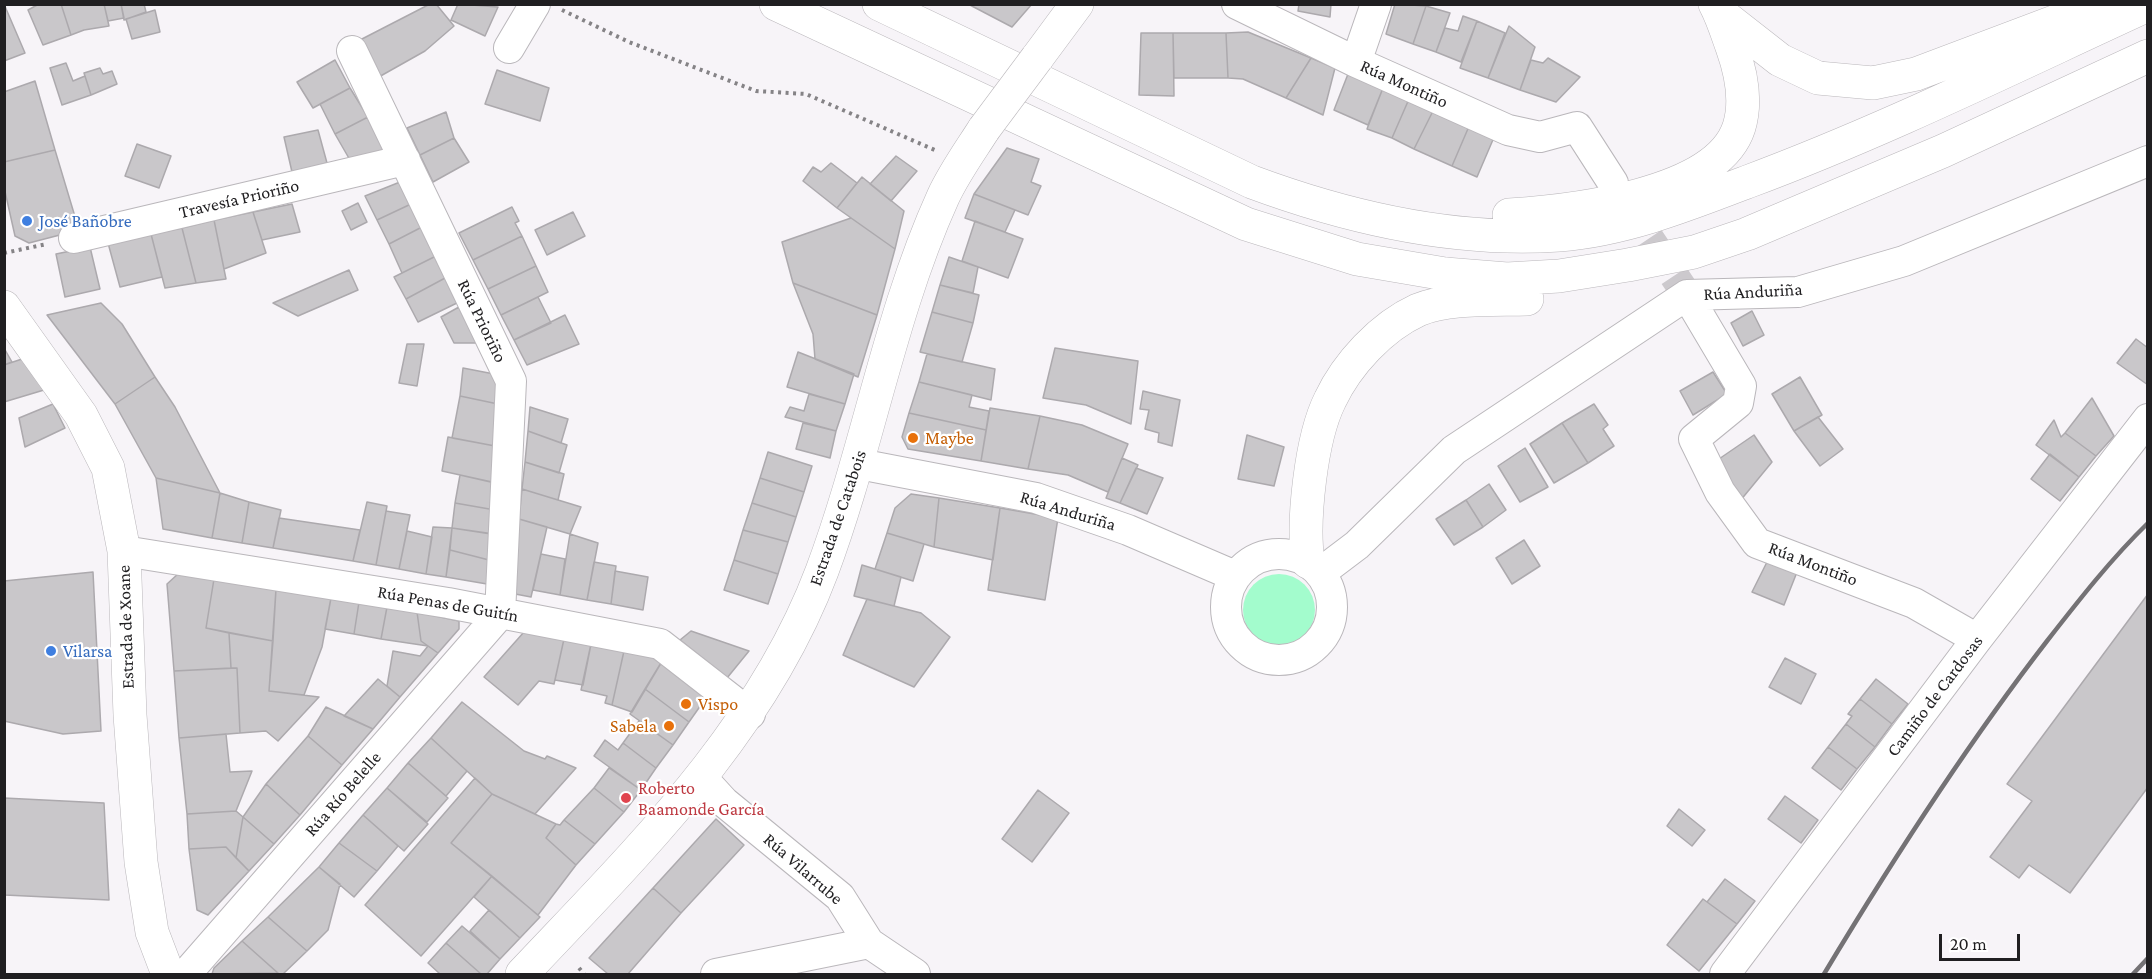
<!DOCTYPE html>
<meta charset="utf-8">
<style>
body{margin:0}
#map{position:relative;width:2152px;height:979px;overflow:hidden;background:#f7f4f8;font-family:"Crimson Pro",serif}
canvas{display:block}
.frame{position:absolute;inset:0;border:6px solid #201f21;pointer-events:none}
.scale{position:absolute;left:1939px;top:934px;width:81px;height:27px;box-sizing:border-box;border:3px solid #201f21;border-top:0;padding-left:8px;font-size:18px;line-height:21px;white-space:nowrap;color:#201f21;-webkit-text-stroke:4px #fff;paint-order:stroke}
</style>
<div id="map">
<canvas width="2152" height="979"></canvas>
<div class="frame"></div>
<div class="scale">20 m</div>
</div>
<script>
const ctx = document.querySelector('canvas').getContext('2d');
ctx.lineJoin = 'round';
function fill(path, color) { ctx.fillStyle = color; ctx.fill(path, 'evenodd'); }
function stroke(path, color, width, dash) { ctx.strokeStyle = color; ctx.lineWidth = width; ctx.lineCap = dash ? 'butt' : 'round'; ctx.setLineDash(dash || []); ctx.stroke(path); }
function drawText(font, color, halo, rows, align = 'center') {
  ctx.font = font + ' "Crimson Pro",serif'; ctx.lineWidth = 4.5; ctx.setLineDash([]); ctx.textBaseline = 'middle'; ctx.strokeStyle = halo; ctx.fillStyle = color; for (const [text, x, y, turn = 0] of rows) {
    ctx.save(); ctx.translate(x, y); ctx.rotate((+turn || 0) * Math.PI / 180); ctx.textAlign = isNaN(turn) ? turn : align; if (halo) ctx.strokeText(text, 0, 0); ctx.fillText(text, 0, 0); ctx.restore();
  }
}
const green = new Path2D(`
 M1243 610a36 36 0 1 1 72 0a36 36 0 1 1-72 0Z`);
const building = new Path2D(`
 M4,4L25,53L4,61Z
 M39,4H61L71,35L43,45L28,10Z
 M61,4H104L109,26L84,30L71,35Z
 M104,4H121L124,18L108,21Z
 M121,4H144L146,12L124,20Z
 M430,4H436L454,26L425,51L377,78L360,40Z
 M458,4L498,7L485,36L451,20Z
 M968,4H1032L1012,27Z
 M1299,4H1331L1330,17L1298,11Z
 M1395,4L1426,6L1413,44L1386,34Z
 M1426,6L1450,13L1436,52L1413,44Z
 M155,10L160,32L132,39L126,19Z
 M1463,16L1477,21L1461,62L1436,52L1445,28L1458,31Z
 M1477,21L1505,33L1488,78L1460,68Z
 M1509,26L1535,47L1520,90L1488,78Z
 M1248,32L1311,58L1286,98L1243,79L1228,78L1226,33Z
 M1141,33H1173L1174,96L1139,95Z
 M1173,33H1226L1228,78H1174Z
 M1311,58L1335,68L1323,115L1286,98Z
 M1548,58L1580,77L1556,102L1520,90L1531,60L1543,63Z
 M335,60L350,88L313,108L297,82Z
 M66,63L73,81L85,76L91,95L62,105L50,68Z
 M100,68L103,74L112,71L117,84L91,95L84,73Z
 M497,70L549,88L540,121L485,104Z
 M1348,74L1383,88L1368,125L1334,110Z
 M35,81L55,150L4,162V92Z
 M350,88L368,117L335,134L320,104Z
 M1383,88L1409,99L1392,138L1367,129Z
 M1409,99L1434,109L1414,149L1392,138Z
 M1434,109L1470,124L1452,166L1414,149Z
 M446,112L454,138L420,155L407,128Z
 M368,117L385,152L354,167L335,134Z
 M1470,124L1495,135L1477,177L1452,166Z
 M318,130L327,163L292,172L284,137Z
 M454,138L469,162L433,182L420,155Z
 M137,144L171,156L159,188L125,176Z
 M1007,148L1039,159L1031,182L1041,186L1028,215L974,194Z
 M55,150L79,230L29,243L15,236L4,187V162Z
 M896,156L917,171L891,201L870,184Z
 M831,163L857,183L837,208L803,181L813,167L821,172Z
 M862,177L904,211L895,249L837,208Z
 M400,182L411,204L377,220L365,196Z
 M974,194L1015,210L1005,232L965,218Z
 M358,203L367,222L351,230L342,211Z
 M292,204L300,232L262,240L253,212Z
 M411,204L422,227L389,244L377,220Z
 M512,207L519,221L515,223L522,236L473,260L459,233Z
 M253,212L266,253L224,269L214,220Z
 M573,212L585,236L547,255L535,230Z
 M851,218L895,249L877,315L793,283L782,242Z
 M214,220L226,279L196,283L182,228Z
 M975,221L1023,239L1008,278L962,261Z
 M422,227L436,256L402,273L389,244Z
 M182,228L196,283L165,288L151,234Z
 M151,234L162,277L120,287L108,243Z
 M522,236L536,266L488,289L473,260Z
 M90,247L100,289L65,297L56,254Z
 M436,256L447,277L406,299L394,277Z
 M949,257L978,267L973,293L940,285Z
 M536,266L548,292L501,315L488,289Z
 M349,270L358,290L298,316L273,303Z
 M447,277L459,302L418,322L406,299Z
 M793,283L877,315L858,377L815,359L813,334Z
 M940,285L979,295L973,323L932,312Z
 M538,297L551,323L514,340L501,315Z
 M101,303L122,324L155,377L115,404L47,315Z
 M459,307L478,343H454L441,317Z
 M1752,311L1764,335L1743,346L1731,323Z
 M932,312L973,323L962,362L920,352Z
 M565,315L579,344L527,365L514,340Z
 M2136,339L2148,348V385L2117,363Z
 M407,344H424L417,386L399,383Z
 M4,348L12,362L4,365Z
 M1055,348L1138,361L1131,424L1086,405L1043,398Z
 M798,352L854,374L845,404L787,387Z
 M927,354L995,369L991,400L919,382Z
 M22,359L44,390L4,402V365Z
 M463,368L494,374L500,386L498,404L460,396Z
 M1713,372L1727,394L1693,415L1680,391Z
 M155,377L175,407L220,493L156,478L115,404Z
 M1800,377L1822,415L1794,431L1772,394Z
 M919,382L972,395L969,407L989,411L986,430L909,413Z
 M1143,391L1180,400L1172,446L1158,442L1159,433L1145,429L1149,410L1140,409Z
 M809,394L845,404L836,431L785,417L790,407L804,411Z
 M460,396L498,404L495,446L452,438Z
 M2092,398L2114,436L2096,456L2065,433Z
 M53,404L65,428L25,447L19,418Z
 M1594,404L1608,425L1603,429L1614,446L1588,463L1562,423Z
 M530,407L568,419L561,443L528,431Z
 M990,408L1040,416L1028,469L981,461Z
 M909,413L986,430L981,461L908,449L902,437Z
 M1040,416L1082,425L1128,444L1108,492L1068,475L1028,469Z
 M1818,417L1843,449L1820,466L1794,431Z
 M2054,420L2061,437L2065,433L2096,456L2079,477L2036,445Z
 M803,423L836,431L830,458L796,449Z
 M1562,423L1588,463L1554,483L1530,444Z
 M528,431L567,445L559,473L525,462Z
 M1247,435L1284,447L1274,486L1238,479Z
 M1754,435L1772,462L1740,501L1716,461Z
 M448,437L495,446L492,482L442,471Z
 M1525,448L1548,487L1520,502L1498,466Z
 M768,452L812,466L804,492L760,478Z
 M2050,454L2079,477L2060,501L2031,479Z
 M1122,458L1138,465L1120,503L1106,498Z
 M525,462L564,474L558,500L522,489Z
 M1136,468L1163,478L1147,514L1120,503Z
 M460,475L495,483V510L455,503Z
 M156,478L220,493L212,538L163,529Z
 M760,478L804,492L796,517L752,503Z
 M1489,484L1506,510L1483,527L1466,500Z
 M522,489L581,507L570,534L519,519Z
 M220,493L249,502L242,543L212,538Z
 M911,494L939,498L934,547L887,533L895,508Z
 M939,498L1000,508L993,560L934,547Z
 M1466,500L1483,527L1454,545L1436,519Z
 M249,502L281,510L273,548L242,543Z
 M367,502L387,506L376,565L353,561Z
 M455,503L495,510L494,534L452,528Z
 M752,503L796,517L788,542L743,530Z
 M1000,508L1058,518L1045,600L988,590Z
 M386,511L410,515L399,569L376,565Z
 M279,518L360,530L353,561L273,548Z
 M519,519L547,527L531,597L510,593Z
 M433,527L452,528L446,577L426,574Z
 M452,528L491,534L489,560L450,550Z
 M743,530L788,542L778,574L734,560Z
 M407,531L432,537L426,574L399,569Z
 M887,533L924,544L913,581L875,569Z
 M570,534L598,543L587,600L560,595Z
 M1524,540L1540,566L1512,584L1496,558Z
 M450,550L489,560L487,584L446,577Z
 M541,554L565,559L560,595L533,590Z
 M1770,556L1799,567L1784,605L1752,592Z
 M734,560L778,574L768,604L724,590Z
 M594,562L616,566L611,604L587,600Z
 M862,565L901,577L894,606L854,596Z
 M615,571L648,577L643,610L611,604Z
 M93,572L101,731L63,734L4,721V581Z
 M179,573L214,579L206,628L229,633L231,668L174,671L167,584Z
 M214,579L276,589L273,641L206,628Z
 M276,589L331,598L322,647L304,695L269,691Z
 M2148,594V787L2070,893L2029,865L2019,878L1990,857L2032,801L2007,784Z
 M331,598L359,602L354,634L325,629Z
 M867,599L921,613L950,637L914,687L843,655Z
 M359,602L387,607L381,639L354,634Z
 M387,607L417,612L421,641L428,646L381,639Z
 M417,612L459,621V629L438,653L421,641Z
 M691,631L749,651L727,678L680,640Z
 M524,632L564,639L554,684L539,681L518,705L484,677Z
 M229,633L273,641L269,691L319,697L278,741L266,731L240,733L237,668H231Z
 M564,639L591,644L583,685L555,680Z
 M591,644L624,651L612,705L605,703L607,696L581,690Z
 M428,646L438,653L400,697L387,686L393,651L420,656Z
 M624,651L664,658L632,712L612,705Z
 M664,658L708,695L689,722L645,689Z
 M1785,658L1816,674L1801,704L1769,687Z
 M237,668L240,733L179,738L174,671Z
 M378,679L400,697L373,729L344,716Z
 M1876,679L1908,704L1892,724L1860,699Z
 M645,689L689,722L673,745L630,714Z
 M1860,699L1892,724L1875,747L1846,724L1852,716L1848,714Z
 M462,702L524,751L545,759L547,756L576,768L535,814L492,794L431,738Z
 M326,707L373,729L342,765L308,736Z
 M639,721L673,745L656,768L623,743Z
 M1846,724L1875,747L1857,769L1828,747Z
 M226,734L230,772L252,771L236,811L187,814L179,738Z
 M308,736L342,765L300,815L266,784Z
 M431,738L467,771L446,796L408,763Z
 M605,740L618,750L623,743L656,768L641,790L594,756Z
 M1828,747L1857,769L1841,790L1812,768Z
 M408,763L448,798L427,822L387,788Z
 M609,768L641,790L624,812L594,788Z
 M475,778L492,794L451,843L492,876L421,956L365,905Z
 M266,784L300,815L274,844L243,817Z
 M387,788L428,824L404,851L363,815Z
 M594,788L624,812L595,844L564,820Z
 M1038,790L1069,813L1032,862L1002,839Z
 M492,794L556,824L546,838L576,865L538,915L451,843Z
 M1785,796L1818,820L1801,843L1768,819Z
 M4,798L104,803L109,900L5,895Z
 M1679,809L1705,830L1692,846L1667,826Z
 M236,811L243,817L236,858L226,847L189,849L187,814Z
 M363,815L398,846L377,871L339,843Z
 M243,817L274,844L249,871L236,858Z
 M716,819L744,845L681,913L653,888Z
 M564,820L595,844L576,865L546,838L556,824L560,825Z
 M339,843L377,871L354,897L319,867Z
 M226,847L249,871L208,915L197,910L189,849Z
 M319,867L340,884L328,930L307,951L268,917Z
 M492,876L540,917L520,938L474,897Z
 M1725,879L1755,901L1737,924L1707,902Z
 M653,888L681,913L628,974H608L589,958Z
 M1703,899L1737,924L1699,971L1667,945Z
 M489,910L520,938L500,959L470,931Z
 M268,917L307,951L283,974H279L242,941Z
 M462,926L500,959L487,974H481L446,943Z
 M242,941L278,973L212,974L214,968Z
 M446,943L481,974H440L428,963Z`);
const streetTunnel = new Path2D(`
 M1624,201L1687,295`);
const path = new Path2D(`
 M562,10L629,42L756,91L806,94L937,151
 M4,253L47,244
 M579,968L584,974`);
const street = new Path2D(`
 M1237,4L1356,62L1508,130L1540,137L1577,127L1613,183
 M509,48L535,4
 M352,51L511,381L500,614
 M1356,62L1376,4
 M74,238L405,160
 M1687,295L1741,386L1738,403L1694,439L1720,492L1757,543L1914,603L1977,639
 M859,464L1036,498L1128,530L1235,576
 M124,551L448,603L660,644L750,714
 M1226 607a53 53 0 1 1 106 0a53 53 0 1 1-106 0Z
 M1320,573L1357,545L1454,450L1687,295L1798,292L1904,261L2148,161
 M702,778L724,802L840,897L869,943L915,974
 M186,974L500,614
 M716,974L869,943
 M1725,974L1977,639L2148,419`);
const secondary = new Path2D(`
 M1037,58L1077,4
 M4,307L81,415L108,468L124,551L130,715L141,862L152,932L168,974
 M522,974C637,852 762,731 822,571C868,448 889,316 943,197C954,173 970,151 984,129`);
const highway = new Path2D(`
 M776,4L1246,224L1357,259L1445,274L1507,279L1559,276L1628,265L1694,252L1747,234L1943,151L2148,56
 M879,4L1252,182C1349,218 1456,242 1559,235C1624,230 1687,205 1747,182C1884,131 2015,66 2148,5
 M1720,13L1780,60L1818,78L1873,83L1916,74L2099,5
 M1509,215C1569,211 1717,196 1739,127C1747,101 1741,72 1732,47C1727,33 1722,17 1715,4
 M1308,562C1302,521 1311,438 1330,400C1347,364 1381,327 1418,310C1448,297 1495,300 1527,299`);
const rail = new Path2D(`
 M1824,974C1893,859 1965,747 2047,641C2079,600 2111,559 2148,523
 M2133,974L2148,958`);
const secondaryBridge = new Path2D(`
 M984,129L1037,58`);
const markers = [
 [27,221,6,"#3f7fe0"],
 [913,438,6,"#e8710a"],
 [51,651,6,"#3f7fe0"],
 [686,704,6,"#e8710a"],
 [669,726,6,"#e8710a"],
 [626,798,6,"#e0444e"]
];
const streetNames = [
 ["Rúa Montiño",1404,84,24],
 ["Travesía Prioriño",239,199,-13],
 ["Rúa Anduriña",1753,292,-3],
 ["Rúa Prioriño",482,321,64],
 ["Rúa Anduriña",1068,511,17],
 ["Estrada de Catabois",838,518,-71],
 ["Rúa Montiño",1813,564,21],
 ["Rúa Penas de Guitín",448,604,10],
 ["Estrada de Xoane",126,627,-92],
 ["Camiño de Cardosas",1935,696,-53],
 ["Rúa Río Belelle",343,794,-49],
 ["Rúa Vilarrube",803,869,41]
];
const shopNames = [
 ["José Bañobre",39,221],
 ["Vilarsa",63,651]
];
const foodNames = [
 ["Maybe",925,438],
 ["Vispo",698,704],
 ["Sabela",657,726,"right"]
];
const healthNames = [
 ["Roberto",638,788],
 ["Baamonde García",638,809]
];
fill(green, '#a3fccd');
fill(building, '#c9c7ca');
stroke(building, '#aca9ad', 1.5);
stroke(streetTunnel, '#ccc9cd', 30, [30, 15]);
stroke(street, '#bab7bb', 32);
stroke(secondary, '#bab7bb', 34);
stroke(highway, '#bab7bb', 34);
stroke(path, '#858386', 4, [3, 4.5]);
stroke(street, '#fff', 30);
stroke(secondary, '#fff', 33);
stroke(highway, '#fff', 33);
stroke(rail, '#747275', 4.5);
stroke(secondaryBridge, '#bab7bb', 34, []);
stroke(secondaryBridge, '#fff', 33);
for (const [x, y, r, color] of markers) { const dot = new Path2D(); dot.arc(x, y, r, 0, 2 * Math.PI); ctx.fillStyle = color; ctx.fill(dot); stroke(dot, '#fff', 2); }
drawText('18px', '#201f21', '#fff', streetNames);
drawText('18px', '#366cbe', '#fff', shopNames, 'left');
drawText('18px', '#c56008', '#fff', foodNames, 'left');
drawText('18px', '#be3a42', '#fff', healthNames, 'left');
</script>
